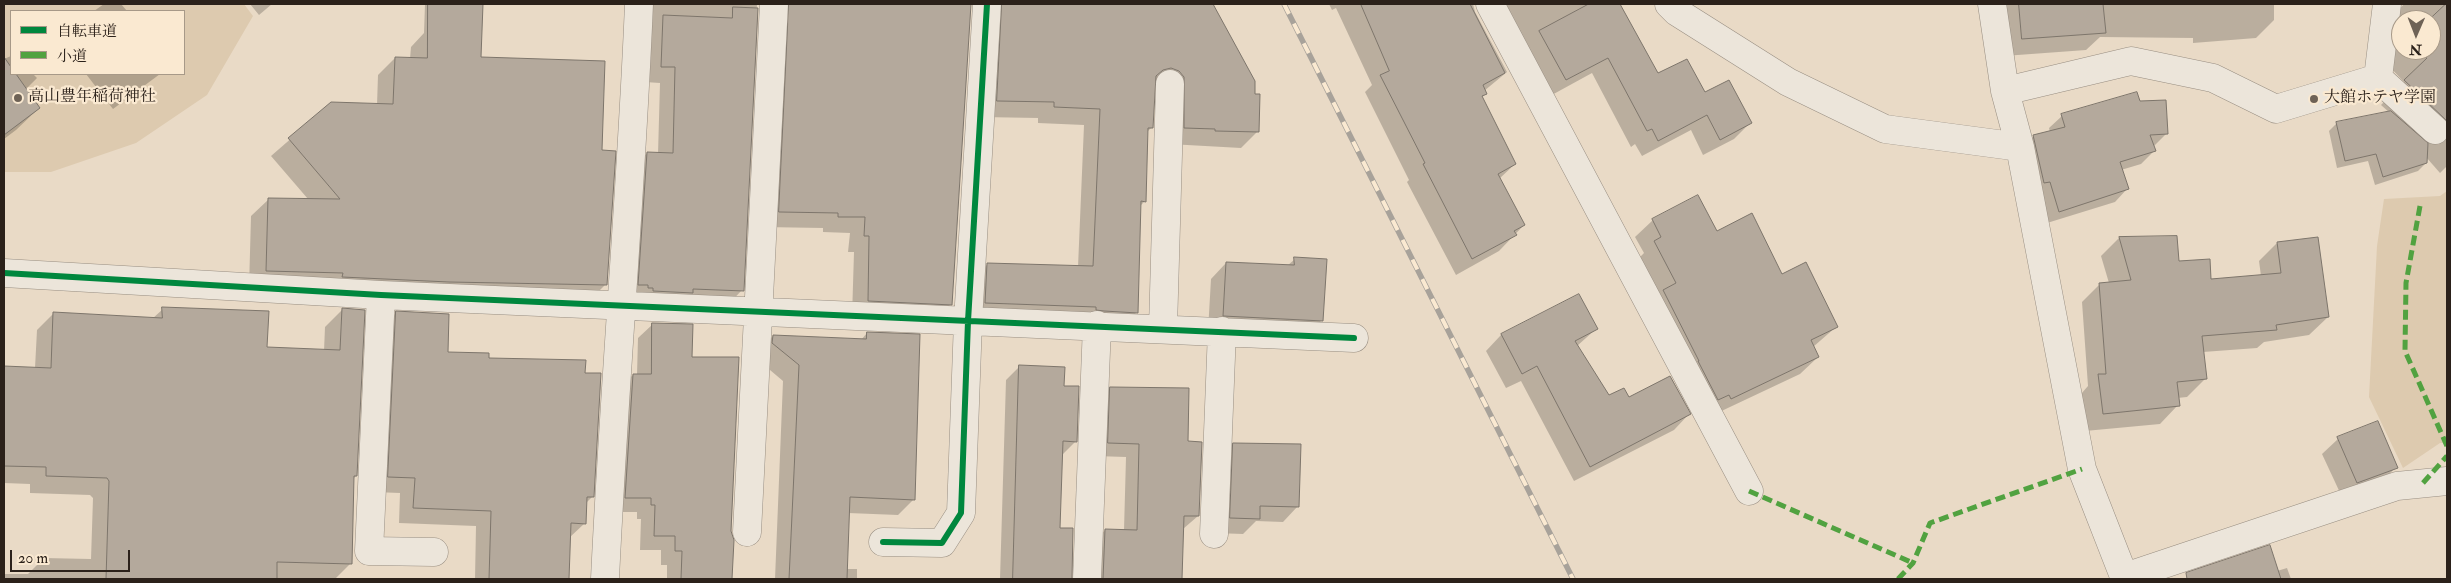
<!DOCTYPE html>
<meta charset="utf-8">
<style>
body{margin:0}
#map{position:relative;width:2451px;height:583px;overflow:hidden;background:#e9dac6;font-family:"IM FELL Double Pica","Noto Serif JP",serif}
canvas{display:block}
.frame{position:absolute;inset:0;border:5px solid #2b211a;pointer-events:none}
.legend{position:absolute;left:10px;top:10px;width:175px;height:65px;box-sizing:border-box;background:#fae9d1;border:1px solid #a79988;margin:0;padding:6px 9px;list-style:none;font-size:15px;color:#2b211a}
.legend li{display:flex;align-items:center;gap:10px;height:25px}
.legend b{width:25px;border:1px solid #a79988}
.north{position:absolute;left:2391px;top:10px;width:50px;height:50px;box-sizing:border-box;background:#fae9d1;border:1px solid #a79988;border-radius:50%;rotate:181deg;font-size:14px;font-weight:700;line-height:20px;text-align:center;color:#2b211a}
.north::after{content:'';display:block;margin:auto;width:18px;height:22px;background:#6e6256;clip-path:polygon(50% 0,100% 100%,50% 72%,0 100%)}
.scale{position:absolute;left:10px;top:550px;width:120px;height:22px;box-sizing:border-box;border:2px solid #2b211a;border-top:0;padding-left:6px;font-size:15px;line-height:18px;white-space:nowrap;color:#2b211a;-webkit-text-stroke:4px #fae9d1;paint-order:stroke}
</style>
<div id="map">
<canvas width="2451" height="583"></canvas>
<div class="frame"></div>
<ul class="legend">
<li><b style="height:6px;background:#00873e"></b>自転車道</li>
<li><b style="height:6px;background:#51a240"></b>小道</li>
</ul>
<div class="north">N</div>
<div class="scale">20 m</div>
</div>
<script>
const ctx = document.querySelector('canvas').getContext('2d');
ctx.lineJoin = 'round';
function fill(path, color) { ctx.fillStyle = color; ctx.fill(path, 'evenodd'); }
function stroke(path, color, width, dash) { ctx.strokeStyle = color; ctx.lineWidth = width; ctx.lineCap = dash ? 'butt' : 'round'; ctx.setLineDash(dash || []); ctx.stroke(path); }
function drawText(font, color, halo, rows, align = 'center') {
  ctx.font = font + ' "IM FELL Double Pica","Noto Serif JP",serif'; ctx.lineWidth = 4.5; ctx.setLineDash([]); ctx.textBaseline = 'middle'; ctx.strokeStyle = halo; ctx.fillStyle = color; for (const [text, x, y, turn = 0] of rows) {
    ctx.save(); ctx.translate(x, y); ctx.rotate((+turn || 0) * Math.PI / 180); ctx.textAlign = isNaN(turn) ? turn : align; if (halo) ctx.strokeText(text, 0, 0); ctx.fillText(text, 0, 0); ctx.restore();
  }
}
const green = new Path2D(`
 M4,4H244L253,16L207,95L136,143L51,172H4ZM11,11H184V74H11Z
 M2447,191V443H2440L2403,468L2369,397L2377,246L2384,199L2440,196Z`);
const shadow = new Path2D(`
 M104,4H121L127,11H94Z
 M250,4H272L259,15Z
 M425,4H482L480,58L601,151L606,284L588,302L249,288L251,216L269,199H308L271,156L332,103L377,105L378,75L395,58L410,59L411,47L424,33Z
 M649,4H757L742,290L726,307L632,304L631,170L647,153L658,154L660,83L645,82Z
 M862,4H1212L1254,81L1257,132L1241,148L1169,144L1162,87L1153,84L1152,127L1147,132L1145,201L1140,206L1137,312L1121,328L969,319L971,280L988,264L1078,267L1084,125L1038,123V118L981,117L980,7L970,4L951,304L935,320L852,317L854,252H848L850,233L823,232V228L763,227L773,41L789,25L861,27Z
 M1329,4H1619L1658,75L1705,94L1750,123L1734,139L1703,155L1691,130L1642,156L1635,144L1631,147L1592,73L1550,96L1481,7L1473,4L1475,12L1507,72L1484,91L1486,94L1481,98L1515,164L1499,179L1524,225L1499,251L1456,275L1407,182L1409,180L1365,92L1372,85L1336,8L1332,10Z
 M1988,4H2274V20L2256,38L2193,43V38L2100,37L2086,50L2004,56Z
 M2404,4H2447V166L2440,173L2426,157V163L2418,171L2375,185L2368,161L2337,168L2329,131L2337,123L2390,113L2381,105L2404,82L2388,65L2396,13ZM2401,20H2431V50H2401Z
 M11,56V74H33L37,78L26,89L39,108L16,130L4,139V59Z
 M86,74H160L113,109Z
 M2139,102L2166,134L2153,147L2154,151L2141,164L2121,170L2127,189L2115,202L2047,223L2021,149L2034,136L2050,132L2049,128L2062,116Z
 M1653,220L1716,232L1781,276L1836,327L1813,347L1818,357L1800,374L1713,415L1638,259L1644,253L1635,237Z
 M2176,237L2178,262L2210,281L2261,276L2259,261L2277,243L2328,317L2309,335L2264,342L2257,348L2203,352L2205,379L2187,397L2177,398L2178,405L2160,424L2085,431L2081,394L2088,386L2082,302L2100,284L2109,283L2101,256L2119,238Z
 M1295,259L1322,320L1306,336L1208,331L1211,279L1226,263L1287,266Z
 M1578,295L1596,329L1577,346L1608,397L1628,399L1689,414L1674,430L1574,481L1521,381L1506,388L1486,351L1501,335Z
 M163,309L266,348L324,351L325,327L342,310L356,476L353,479L351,563L335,579H4V574H28L44,558L91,559L93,498L90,495L30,493V484L4,483V367L35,368L37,330L54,313L152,319Z
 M396,313L447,353L584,374L592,497L586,503L585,523L569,538L567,579H475L476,526L399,523L400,493L374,492L381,328Z
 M653,324L691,358L737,359L731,536L721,546L720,579H667V565H661V550H640L641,519H637V512H611L618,389L633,375H637L638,338Z
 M867,333L913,500L898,515L848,513L846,569H857V579H775L783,381L757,359V352L773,336L861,340Z
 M1020,366L1063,387L1076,441L1062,455L1059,529H1072L1070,579H1000L1006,380Z
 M1111,388L1187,443L1198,516L1183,529L1181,579H1089L1092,544L1105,530H1124L1126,457L1095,456L1097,401Z
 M2338,439L2396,467L2381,483L2342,497L2322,454Z
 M1234,444L1298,506L1283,522L1256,521L1243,534L1215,533L1218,459Z
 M2287,568L2291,579H2188L2196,571H2277Z`);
const building = new Path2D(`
 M428,4H483L481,57L605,61L602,150L616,151L607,285L449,282L342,277L343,273L266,271L268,198L340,199L288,138L331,102L393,104L395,57L427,58Z
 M789,4H971L952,305L868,301L869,236H864L865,217H838V213L779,212Z
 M1002,4H1213L1255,81V94H1260L1259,132L1215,131V129L1184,128V77L1179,71L1171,68L1163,70L1156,76L1153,128H1148L1146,202L1141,201L1138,313L1104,311L1096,310V307L985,303L987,263L1093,266L1100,109L1054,107V102L997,101Z
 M1361,4H1470L1505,73L1483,85L1487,94L1482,96L1516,164L1498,174L1525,225L1514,231L1517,235L1472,259L1423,164L1425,163L1380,75L1389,71Z
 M1589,4H1620L1658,73L1687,59L1705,92L1729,80L1752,123L1720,140L1707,115L1658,141L1652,129L1647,131L1608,58L1566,80L1539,31Z
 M2019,4H2103L2106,33L2022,39Z
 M2446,4H2447V121L2404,80L2427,58L2419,50H2431V20H2429Z
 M733,7L758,8L744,291L693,289V293L653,291V288H648V285H638L647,152L673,153L675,67H661L663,15L732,18Z
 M4,57L11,67V74H16L40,108L4,135Z
 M2137,92L2140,101L2166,100L2168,134L2150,135L2156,151L2120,162L2129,189L2059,212L2050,182L2044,183L2033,135L2065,127L2061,114Z
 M2391,111L2428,143L2427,163L2383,177L2376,154L2345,161L2336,122Z
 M1698,195L1717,231L1752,213L1782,274L1806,262L1838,327L1811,340L1819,357L1731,399L1729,395L1718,400L1698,361H1699L1663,290L1676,283L1654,241L1661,237L1652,219Z
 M2177,236L2179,261L2210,259L2211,279L2281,273L2277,242L2318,237L2329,317L2276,325L2277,330L2202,336L2207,379L2177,382L2180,406L2103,414L2098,374H2106L2099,283L2131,280L2119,237Z
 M1294,257L1327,259L1323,321L1223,316L1226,262L1294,265Z
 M1579,294L1598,329L1575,341L1609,395L1624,388L1629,397L1670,376L1691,414L1590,467L1537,366L1522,374L1501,334Z
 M162,307L269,311L267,347L340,350L342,308L365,310L357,476H354L352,564L277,562V579H106L109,481L107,478L46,476V467L4,466V366L51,368L53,312L162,318Z
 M396,311L449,314L448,352L489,353V358L586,360L585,373H601L594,497H587L586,524L571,523L569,579H489L491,511L413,508L415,478L388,477Z
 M652,323L693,324L692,357H739L731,531L734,540L732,579H681L682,551H675V536H654L655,505H651V498H625L633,374H651Z
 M867,332L920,334L915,500L850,497L847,579H789L799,365L772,343L773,335L866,339Z
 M1019,365L1065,367L1064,386H1079L1077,442L1063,441L1060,528H1073L1072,579H1013Z
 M1110,387L1189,388L1188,441L1202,442L1199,516H1184L1182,579H1103L1105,529L1137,530L1139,444L1108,443Z
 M2378,421L2398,468L2357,483L2337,437Z
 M1233,443L1301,444L1299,507L1260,506V519L1230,518Z
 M2270,545L2281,579H2187L2186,573Z`);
const street = new Path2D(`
 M1490,4L1749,491
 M1669,4L1677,12L1788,82L1885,129L2020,147
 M1992,4L2005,91L2020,147L2082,469L2125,579
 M2378,78L2387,4
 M2005,91L2131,61L2213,78L2276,109L2378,78L2435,130
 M4,273L381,295L1354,338
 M381,295L369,551L434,552
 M1163,328L1170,84
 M747,532L774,4
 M1214,534L1222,331
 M883,542L942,543L961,513L968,321L987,4
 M2125,577L2397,486L2447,481
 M605,579C614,387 631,196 639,4
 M1087,579L1097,325`);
const rail = new Path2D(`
 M1284,4L1573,579`);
const quiet = new Path2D(`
 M2420,206L2406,283L2405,351L2447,446
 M2423,483L2447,456
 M1749,491L1913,563
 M1898,579L1913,563L1930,523L2082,469`);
const cycleway = new Path2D(`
 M4,273L381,295L1354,338
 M883,542L942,543L961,513L968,321L987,4`);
const markers = [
 [18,98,5,"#6e6256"],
 [2314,99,5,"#6e6256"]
];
const poiNames = [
 ["高山豊年稲荷神社",28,98],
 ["大館ホテヤ学園",2324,99]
];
fill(green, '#ddcaaf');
fill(shadow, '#0003');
fill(building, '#b4a99c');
stroke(building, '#7d756b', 1);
stroke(street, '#988e82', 29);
stroke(street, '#ece5da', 28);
stroke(rail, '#a8a29a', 5.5);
stroke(rail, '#fae9d1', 4, [11]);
stroke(quiet, '#51a240', 5, [10, 5]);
stroke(cycleway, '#00873e', 6);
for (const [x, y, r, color] of markers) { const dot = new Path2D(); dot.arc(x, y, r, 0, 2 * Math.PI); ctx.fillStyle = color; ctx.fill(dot); stroke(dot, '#fae9d1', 2); }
drawText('16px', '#2b211a', '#fae9d1', poiNames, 'left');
</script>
